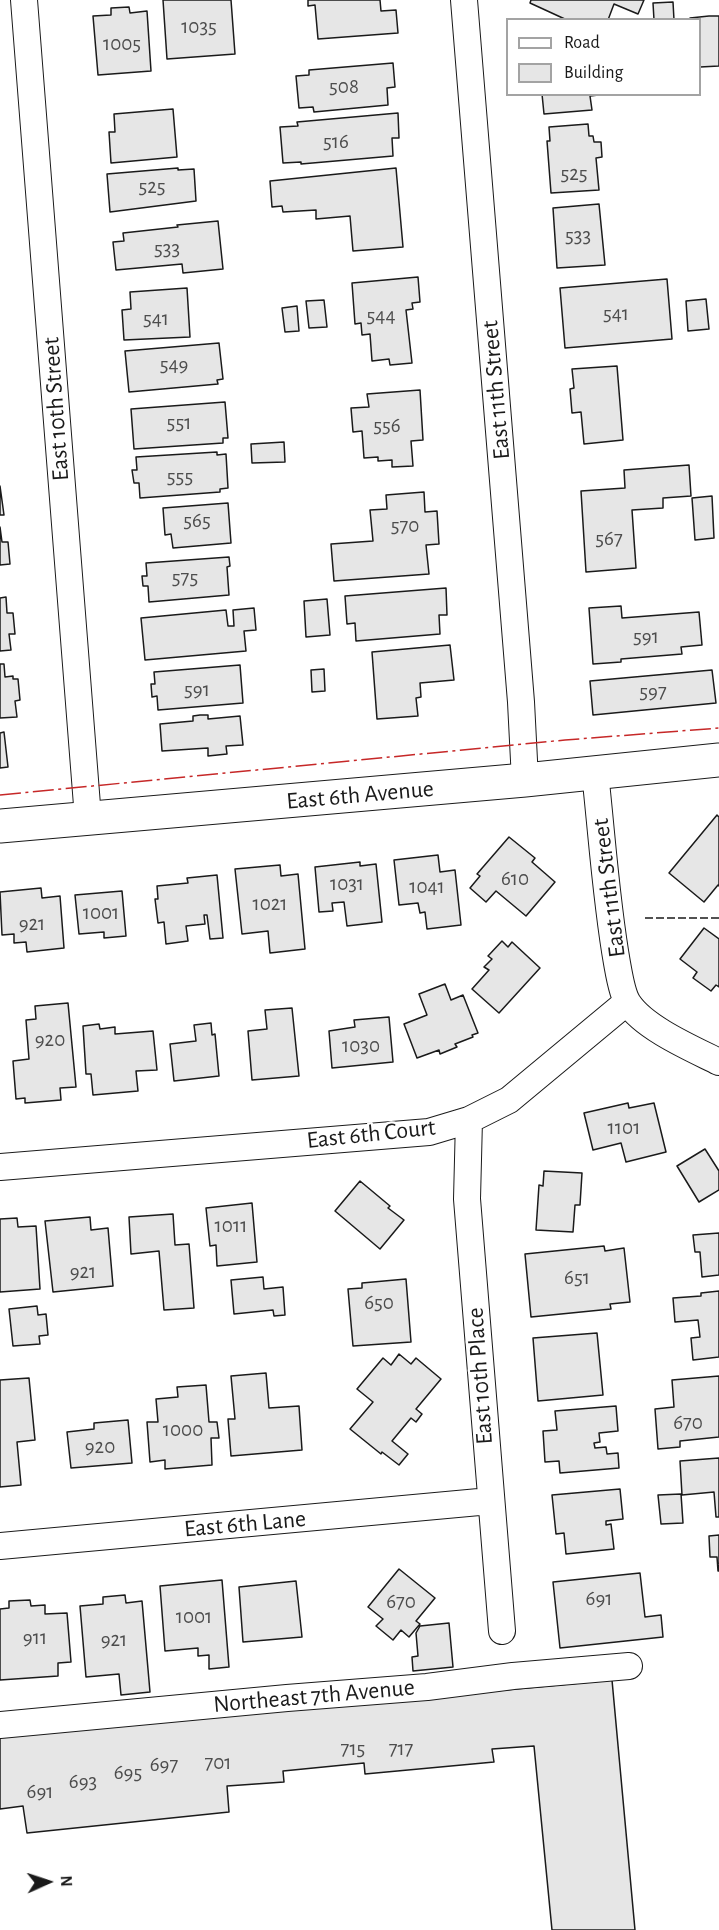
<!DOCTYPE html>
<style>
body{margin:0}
#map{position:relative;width:719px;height:1930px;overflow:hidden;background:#fff;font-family:"Alegreya Sans",sans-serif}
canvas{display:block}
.legend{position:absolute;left:506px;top:18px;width:195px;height:78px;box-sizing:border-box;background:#fff;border:2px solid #a3a3a3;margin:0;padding:8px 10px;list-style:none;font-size:18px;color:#1a1a1a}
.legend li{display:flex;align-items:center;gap:12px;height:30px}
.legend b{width:30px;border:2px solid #a3a3a3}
.north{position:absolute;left:18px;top:1852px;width:60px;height:60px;-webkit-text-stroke:4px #fff;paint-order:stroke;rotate:87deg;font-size:16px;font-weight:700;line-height:24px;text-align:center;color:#1a1a1a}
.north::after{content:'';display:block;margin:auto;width:21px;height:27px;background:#1a1a1a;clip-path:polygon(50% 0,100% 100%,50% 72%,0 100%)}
</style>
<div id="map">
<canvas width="719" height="1930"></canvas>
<ul class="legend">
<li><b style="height:8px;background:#fff"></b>Road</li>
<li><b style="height:16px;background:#e6e6e6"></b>Building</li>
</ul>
<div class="north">N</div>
</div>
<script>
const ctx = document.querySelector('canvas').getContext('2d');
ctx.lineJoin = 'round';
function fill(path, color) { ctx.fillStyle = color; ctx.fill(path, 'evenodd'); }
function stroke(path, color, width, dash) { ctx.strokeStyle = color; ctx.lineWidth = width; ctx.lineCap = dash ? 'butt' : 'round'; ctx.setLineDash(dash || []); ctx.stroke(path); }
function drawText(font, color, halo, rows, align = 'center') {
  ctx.font = font + ' "Alegreya Sans",sans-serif'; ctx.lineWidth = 4.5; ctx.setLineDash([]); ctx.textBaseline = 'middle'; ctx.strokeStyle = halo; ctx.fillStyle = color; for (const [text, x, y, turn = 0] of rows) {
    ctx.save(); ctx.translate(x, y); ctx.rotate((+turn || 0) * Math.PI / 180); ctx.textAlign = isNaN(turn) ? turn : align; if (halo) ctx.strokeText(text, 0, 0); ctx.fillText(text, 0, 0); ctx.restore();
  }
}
const building = new Path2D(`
 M163,0H231L235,54L167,59Z
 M308,0H380L381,11L396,10L398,33L318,39L315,5L308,6Z
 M531,0H644L638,14L614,4L608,20H567L530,3Z
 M673,2L674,20H654L653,3Z
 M129,7L130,13L147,11L151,71L98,75L93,16L111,15V8Z
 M709,16H719V66L700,67V20H690V18Z
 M393,63L395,87L387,88L388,105L314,112L313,107L299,108L296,76L309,75V70Z
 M542,94H607L590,96L592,110L544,114Z
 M173,109L177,157L111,163L109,132H115L114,114Z
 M398,113L399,138H392L393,156L301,164V162L283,163L280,127L298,126L297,122Z
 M588,124L589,136H593L594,142H601L602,157L596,158L599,190L551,193L547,141H550L549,127Z
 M178,168V170L194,169L196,201L110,212L107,174Z
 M396,168L403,247L353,251L350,216L316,219V210L283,212L282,206L272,207L270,181Z
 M599,204L605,265L557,268L553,208Z
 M218,221L223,269L183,273L182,264L116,270L113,242L124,241L123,233L178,227L177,225Z
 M418,277L420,302L412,303L413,309L406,310L412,363L390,365L389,359L372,361L370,334L362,335L361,323L355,324L352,283Z
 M667,279L672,339L565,348L560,288Z
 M187,288L190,337L124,340L122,310L131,309L130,292Z
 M706,299L709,329L688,331L686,301Z
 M324,300L327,327L309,328L306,301Z
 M297,306L299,331L285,332L282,308Z
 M219,343L223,379L217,380L218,384L129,392L125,351Z
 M617,366L623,440L584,444L581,412L572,413L570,389L574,388L572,369Z
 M420,390L423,440L411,441L413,466L392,467V460L378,461V457L364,458L362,431L353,432L351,408L369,407L367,394Z
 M225,402L228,438H223V443L134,449L131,409Z
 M284,442L285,462L252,463L251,444Z
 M217,452V455L226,454L228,488L220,489V492L140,498L139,483H134L132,470H137L136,457Z
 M689,465L691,496L663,498V508L632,510L636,568L586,572L581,491L625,488L624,470Z
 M0,486L4,515H0Z
 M424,492L425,512L437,511L439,544L426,545L429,574L334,581L331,544L373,541L370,510L387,509L386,495Z
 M712,496L714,538L695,540L692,498Z
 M228,503L231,543L173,548L171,534L165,535L163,508Z
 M0,527L2,542H8L10,564L0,565Z
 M229,557L230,566L227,567L229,595L149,602L148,586H143L142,576H147L146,563Z
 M446,588L447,615H439L440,634L356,641L355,623L347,624L345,596Z
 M6,597L7,613H13L15,634H9L11,650L0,651V598Z
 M327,599L330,635L306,637L304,601Z
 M621,606L622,618L699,612L702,645L681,647L682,654L621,659V662L593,664L589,608Z
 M254,608L256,630L244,631L246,651L145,660L141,618L226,610L228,626H234L233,610Z
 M450,645L454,680L420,683L421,697L416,698L418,716L377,719L372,652Z
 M0,664H4L5,677L13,676V679H18L20,700L15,701L17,717L0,718Z
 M240,665L243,703L158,710L157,696L152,697L151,684H155L154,672Z
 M324,669L325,691L312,692L311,670Z
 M712,670L716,703L593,715L590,681Z
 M200,715H208V719L240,716L243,745L226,746L227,754L208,756V748L162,751L160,724L193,721V716Z
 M4,732L8,767L0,768V733Z
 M717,815L719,817V886L718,885L704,902L669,873Z
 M509,837L535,858L532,862L555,882L526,916L496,891L486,902L470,888L480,876L477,874Z
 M438,855L440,872L455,870L461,925L427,929L425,912L420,913L418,903L399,905L394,860Z
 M360,862V866L376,864L382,922L347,926L344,902L332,903L333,911L319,912L315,867Z
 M280,865L281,876L298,874L305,949L270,953L268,931L242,934L235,869Z
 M217,875L223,938L210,939L207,915H204L205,924L186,926L188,941L166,944L164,922L158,923L155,899H158L157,886L188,883L187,878Z
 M41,888L42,898L60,896L64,948L27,952L26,942L14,943V934L2,935L0,892Z
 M122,891L126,936L104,938V932L79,934L75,895Z
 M704,928L719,939V987L716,985L711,991L693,978L697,972L680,959Z
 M502,941L508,947L512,942L540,968L499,1013L472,989L489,970L484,967L492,959L488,956Z
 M445,984L451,1000L463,995L478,1033L472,1035L473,1037L455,1044L457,1047L440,1054L439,1050L417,1058L404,1024L427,1015L419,994Z
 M68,1003L76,1087L60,1088L61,1100L25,1103V1098L16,1099L13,1061L29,1059L26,1020L36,1019L35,1006Z
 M292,1008L299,1076L252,1080L248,1031L267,1029L265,1010Z
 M389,1017L393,1062L332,1068L329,1031L355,1027L354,1020Z
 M211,1023L212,1035L215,1034L219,1076L174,1081L170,1044L196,1041L194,1025Z
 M99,1024L100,1029L115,1027V1034L153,1031L157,1070L136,1071L138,1091L93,1095L91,1074H86L83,1026Z
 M628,1103L629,1108L654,1103L666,1152L626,1162L621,1143L593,1150L584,1113Z
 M705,1149L719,1171V1190L699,1202L677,1166Z
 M544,1171L582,1173L580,1205H575L573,1232L536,1230L539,1185L543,1186Z
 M360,1181L390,1206L388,1208L404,1220L380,1249L335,1211Z
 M252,1203L257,1262L217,1266L216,1245L210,1246L206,1208Z
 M173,1214L175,1245L189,1244L194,1308L164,1310L159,1251L131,1254L129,1217Z
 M90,1217L91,1230L108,1228L113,1286L53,1292L45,1221Z
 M17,1218L18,1227L36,1226L40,1289L0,1292V1219Z
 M719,1233V1275L702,1277L700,1252H695L693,1235Z
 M604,1246L605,1251L624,1248L630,1302L610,1304L611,1309L531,1317L525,1254Z
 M263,1277L264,1289L283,1287L285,1315L274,1316L273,1310L234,1314L231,1280Z
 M406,1279L411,1342L353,1346L348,1289L362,1288V1283Z
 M719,1291V1357L693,1360L691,1338L700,1337L698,1320L675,1322L673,1298L701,1296V1293Z
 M37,1306L38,1315L46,1314L48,1335L39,1336L40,1344L13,1346L9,1309Z
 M597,1333L603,1395L538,1401L533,1338Z
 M399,1354L411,1364L416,1358L441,1379L416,1409L422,1414L416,1422L411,1418L392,1441L408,1454L399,1465L382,1452L381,1454L350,1429L373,1402L357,1389L383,1358L391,1365Z
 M266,1373L269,1408L299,1406L302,1450L231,1456L228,1419H235L231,1376Z
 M719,1376V1437L680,1441V1447L658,1449L655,1409L674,1407L672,1380Z
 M29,1378L35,1440L17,1442L21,1485L0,1487V1380Z
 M206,1385L209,1422H217L219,1438H211L212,1465L165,1469V1460L150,1462L147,1422H158L156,1399L178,1397L177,1387Z
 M616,1406L618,1431L599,1433L600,1442L594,1443L595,1448L606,1447L607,1454L618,1453L619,1468L560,1473L559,1461L545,1462L543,1431L557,1430L555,1411Z
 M128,1420L132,1463L71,1468L67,1432L94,1429V1423Z
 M719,1458V1517H716L714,1492L682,1495L680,1461Z
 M620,1489L623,1519L606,1521V1525L611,1524L614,1549L566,1554L564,1533L556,1534L552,1495Z
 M681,1494L683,1523L661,1524L658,1495Z
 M719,1535V1571H718L717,1557H710L709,1536Z
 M399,1569L435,1598L416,1621L420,1624L409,1637L401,1630L393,1640L376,1626L383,1619L368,1607Z
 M640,1573L645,1617L661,1615L663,1637L560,1648L553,1582Z
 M222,1580L229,1667L209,1669V1655L198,1656V1648L165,1651L160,1586Z
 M296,1581L302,1637L243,1642L239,1587Z
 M125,1595L126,1603L142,1601L150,1692L121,1695L119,1674L86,1677L80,1606L103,1604V1597Z
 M30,1600L31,1606L45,1605V1614L67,1613L71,1662L58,1663V1676L0,1680V1609L9,1608V1601Z
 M449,1623L453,1667L413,1671L412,1657L418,1656L416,1633L420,1626Z
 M612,1680L635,1930H552L534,1746L492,1749L494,1762L365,1774L364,1763L283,1771L284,1782L227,1786L229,1812L27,1833L23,1806L0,1809V1737Z`);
const street = new Path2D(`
 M24,0L88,818
 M464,0L521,702L525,780
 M595,773C602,836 606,901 617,963C619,974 622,994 628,1003C644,1028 693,1049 719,1062
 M469,1120L467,1199L502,1631
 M0,1167L429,1132L469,1120L509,1100L627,1002
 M0,1546L490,1501
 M0,1725L287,1698L427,1687L513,1676L629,1666`);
const secondary = new Path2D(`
 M0,826L525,780L719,760`);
const fence = new Path2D(`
 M645,918H719`);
const power = new Path2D(`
 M0,795L565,740L719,728`);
const numberNames = [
 ["1035",199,27],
 ["1005",122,44],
 ["508",344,87],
 ["516",336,142],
 ["525",574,174],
 ["525",152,187],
 ["533",578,236],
 ["533",167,249],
 ["541",616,314],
 ["544",381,316],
 ["541",156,319],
 ["549",174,365],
 ["551",179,423],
 ["556",387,426],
 ["555",180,477],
 ["565",197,521],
 ["570",405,526],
 ["567",609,539],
 ["575",185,578],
 ["591",646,637],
 ["591",197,690],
 ["597",653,692],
 ["610",515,879],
 ["1031",347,884],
 ["1041",427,887],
 ["1021",270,904],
 ["1001",101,913],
 ["921",32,924],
 ["920",50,1040],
 ["1030",361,1046],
 ["1101",624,1128],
 ["1011",231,1226],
 ["921",83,1272],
 ["651",577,1278],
 ["650",379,1303],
 ["670",688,1423],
 ["1000",183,1430],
 ["920",100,1447],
 ["691",599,1599],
 ["670",401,1602],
 ["1001",194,1617],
 ["911",35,1638],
 ["921",114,1640],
 ["715",353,1749],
 ["717",401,1749],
 ["701",218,1763],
 ["697",164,1765],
 ["695",128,1773],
 ["693",83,1782],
 ["691",40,1792]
];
const streetNames = [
 ["East 11th Street",496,390,-95],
 ["East 10th Street",56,409,-94],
 ["East 6th Avenue",360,795,-5],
 ["East 11th Street",609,888,-97],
 ["East 6th Court",371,1134,-6],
 ["East 10th Place",480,1376,-94],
 ["East 6th Lane",245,1524,-5],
 ["Northeast 7th Avenue",314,1696,-5]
];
fill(building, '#e6e6e6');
stroke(building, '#1a1a1a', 1.5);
stroke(street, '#1a1a1a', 28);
stroke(secondary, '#1a1a1a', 35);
stroke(street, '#fff', 26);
stroke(secondary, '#fff', 33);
stroke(fence, '#1a1a1a', 1.5, [8, 3]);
stroke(power, '#c62828', 1.5, [21, 4.5, 3, 4.5]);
drawText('21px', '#4d4d4d', null, numberNames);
drawText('24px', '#1a1a1a', '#fff', streetNames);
</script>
